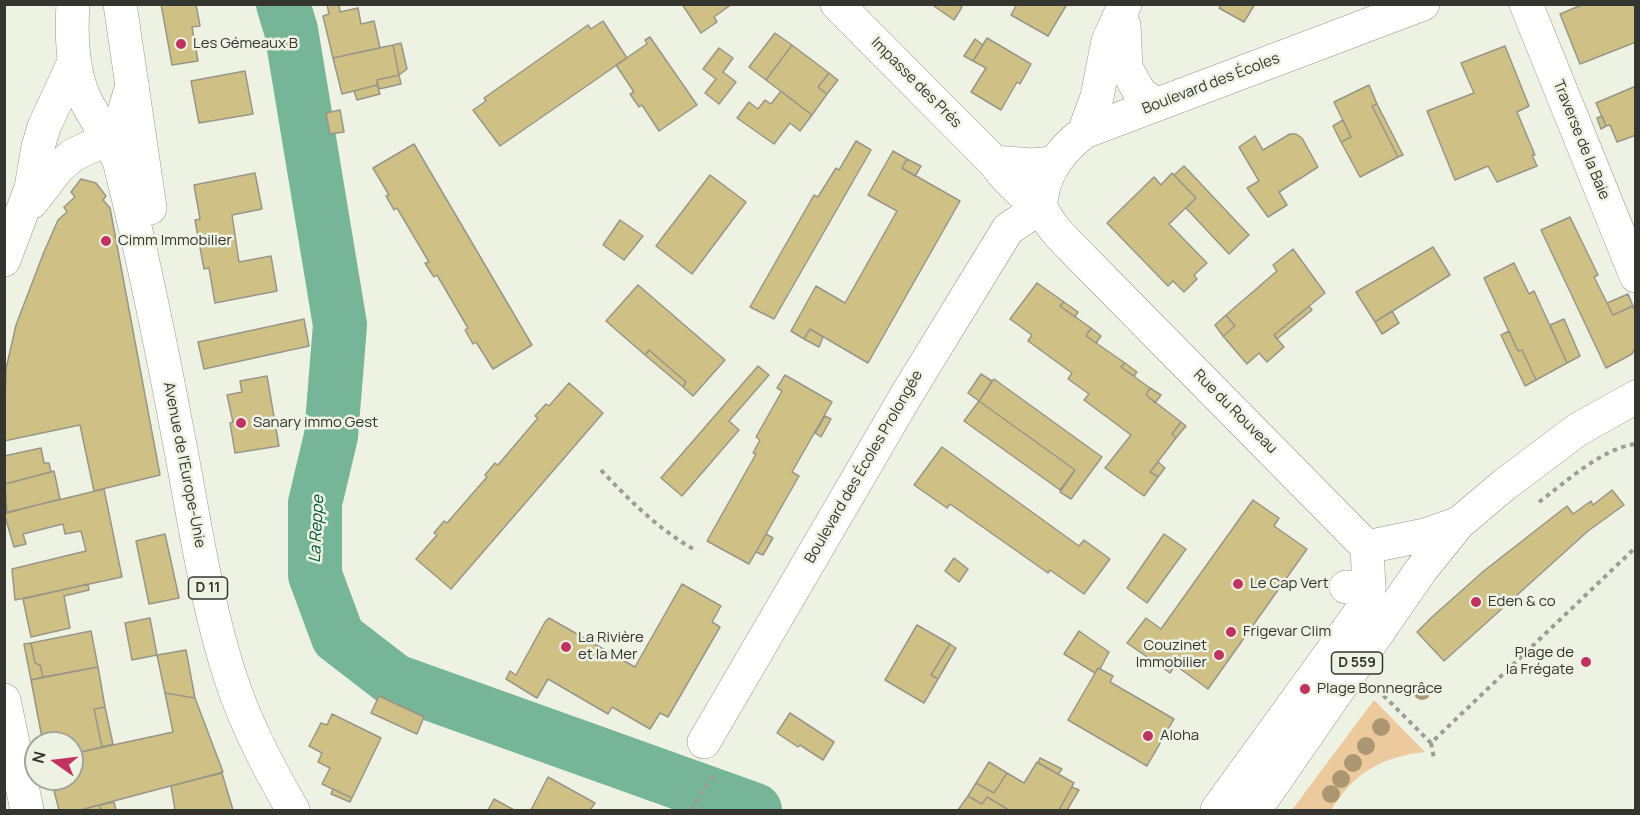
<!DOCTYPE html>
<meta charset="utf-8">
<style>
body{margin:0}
#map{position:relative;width:1640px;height:815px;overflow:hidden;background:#eef2e3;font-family:Manrope,sans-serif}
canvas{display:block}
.frame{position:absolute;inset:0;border:6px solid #34352f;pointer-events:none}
.north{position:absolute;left:24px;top:731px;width:60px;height:60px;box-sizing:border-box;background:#eef2e3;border:2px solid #a4a69b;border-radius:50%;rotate:284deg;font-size:16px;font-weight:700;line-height:24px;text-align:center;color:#34352f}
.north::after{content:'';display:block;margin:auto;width:21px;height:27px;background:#c03361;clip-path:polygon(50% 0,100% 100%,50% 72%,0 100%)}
</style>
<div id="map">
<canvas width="1640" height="815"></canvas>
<div class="frame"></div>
<div class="north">N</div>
</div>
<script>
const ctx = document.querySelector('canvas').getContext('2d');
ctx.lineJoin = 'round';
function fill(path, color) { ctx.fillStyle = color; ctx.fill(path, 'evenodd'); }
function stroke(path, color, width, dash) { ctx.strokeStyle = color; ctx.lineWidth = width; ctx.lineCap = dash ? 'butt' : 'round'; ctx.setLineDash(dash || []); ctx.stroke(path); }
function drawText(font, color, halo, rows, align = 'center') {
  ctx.font = font + ' Manrope,sans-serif'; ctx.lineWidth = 5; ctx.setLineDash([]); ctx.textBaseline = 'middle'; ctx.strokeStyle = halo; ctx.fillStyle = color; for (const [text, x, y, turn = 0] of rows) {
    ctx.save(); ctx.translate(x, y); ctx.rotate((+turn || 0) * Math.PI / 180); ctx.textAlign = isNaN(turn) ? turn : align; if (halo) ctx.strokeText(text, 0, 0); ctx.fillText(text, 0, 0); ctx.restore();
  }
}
const green = new Path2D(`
 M1374,700L1425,752C1381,757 1355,772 1331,810H1292Z`);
const river = new Path2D(`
 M283,4L291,30L340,325L331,436L315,503V575L338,637L395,681L755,810`);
const building = new Path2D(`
 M161,4H196L200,26L192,27L198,61L172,65Z
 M327,4H339L340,12L358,8L361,24L374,21L380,48L333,58L323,16L329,14Z
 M682,4H732L714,17L717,22L701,33Z
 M931,4H958L962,7L954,20Z
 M1017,4H1067L1048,36L1011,15Z
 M1221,4H1255L1244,22L1219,8Z
 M1584,4H1634L1636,9V42L1580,64L1560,14Z
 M603,21L627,58L500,146L473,110L486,101L484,98L588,25L591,29Z
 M775,33L792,45L766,80L749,67Z
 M650,37L697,105L659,131L642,105L639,107L630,94L634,92L616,65L647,44L645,40Z
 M987,38L1031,64L1020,84L1017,82L1001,110L971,92L986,68L973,61Z
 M975,39L983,45L973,61L964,56Z
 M401,43L407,69L399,75L393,45Z
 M393,45L399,75L377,80V85L342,94L333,58Z
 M792,45L829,73L818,87L827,94L812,115L766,80Z
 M1505,46L1529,106L1517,112L1535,155H1532L1537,166L1497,182L1488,166L1455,180L1427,111L1474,93L1461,63Z
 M719,48L733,58L723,72L736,82L719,104L705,93L716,79L703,69Z
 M245,71L253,114L199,123L191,81Z
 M829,73L838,80L827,94L818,87Z
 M399,75L401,84L379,89L377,80Z
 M377,85L380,94L357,100L354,91Z
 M1369,85L1377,104L1372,106L1398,157L1360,177L1341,142L1351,137L1334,102Z
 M1636,86V135L1617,142L1610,125L1606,126L1596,103Z
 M781,91L812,115L800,131L790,123L774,144L737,118L749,102L758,109L765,100L771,104Z
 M1377,104L1403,155L1398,157L1372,106Z
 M340,110L344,132L330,134L326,113Z
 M1602,116L1606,126L1601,129L1597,118Z
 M1343,120L1351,137L1341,142L1333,126Z
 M1290,134H1296L1302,138L1318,167L1279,192L1287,205L1268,217L1247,188L1259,181L1239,147L1255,136L1263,150Z
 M856,141L871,150L774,319L750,307L814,195L818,197L836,168L839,170Z
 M414,144L532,345L493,369L476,342L473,344L465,330L468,328L437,275L434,277L425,263L429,262L397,208L394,210L386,196L389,195L373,168Z
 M893,151L907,159L902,168L960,201L868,363L810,329L804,339L791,331L816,286L845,303L897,211L868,195Z
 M907,159L921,166L915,176L902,168Z
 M1184,166L1249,235L1229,254L1186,208L1196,198L1174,175Z
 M255,173L262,209L232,215L239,262L271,256L277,291L215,303L209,268L204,269L195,220L200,219L194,185Z
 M1172,173L1196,198L1169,224L1207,263L1194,275L1197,279L1184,292L1173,281L1168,286L1107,223L1154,177L1161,185Z
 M710,175L746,202L692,274L656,246Z
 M81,179L96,183L106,196L103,200L110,208L160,475L94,491L80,425L4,441L6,369L16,325L44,252L58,220L67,212L64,207L75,197L71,192Z
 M1570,217L1598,275L1594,277L1613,315L1633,306L1636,312V347L1632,354L1606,368L1541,230Z
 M620,220L643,236L624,260L603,245Z
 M1433,247L1450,275L1375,322L1356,292Z
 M1293,249L1325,293L1274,335L1284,347L1267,362L1259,353L1247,364L1223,336L1235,326L1226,315L1277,271L1273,265Z
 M1514,263L1529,294L1534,291L1567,363L1536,380L1522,350L1518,351L1484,278Z
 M1037,283L1064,302L1060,306L1091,328L1086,336L1125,363L1121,367L1150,388L1146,395L1181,422L1172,434L1176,438L1150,472L1158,477L1144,496L1105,468L1131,435L1084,400L1089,394L1068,379L1072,373L1028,341L1032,335L1010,319Z
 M638,285L725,360L693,396L683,387L686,382L649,350L645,355L606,321Z
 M1628,294L1633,306L1613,315L1607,303Z
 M1064,302L1078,312L1075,317L1060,306Z
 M1309,306L1312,310L1277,339L1274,335Z
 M1392,311L1399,323L1382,334L1375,322Z
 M1226,315L1235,326L1223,336L1215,325Z
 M304,319L309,346L204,369L198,342Z
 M1564,319L1580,356L1567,363L1550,325Z
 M1091,328L1101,336L1096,343L1086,336Z
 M810,329L823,337L819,347L804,339Z
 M1509,331L1518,351L1522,350L1536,380L1525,386L1501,335Z
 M649,350L686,382L683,387L645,355Z
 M1125,363L1137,372L1134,376L1121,367Z
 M758,366L769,375L729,421L739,430L682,496L661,478Z
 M981,374L992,381L979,401L968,393Z
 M785,375L832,402L792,472L799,476L749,564L707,541L756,454L753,453L760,440L756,437L782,391L777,388Z
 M267,376L279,446L235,453L230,423L233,422L227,395L242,392L240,381Z
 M994,379L1102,457L1071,499L1060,492L1075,470L979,401Z
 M569,383L603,413L451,589L416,559L437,535L434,533L444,521L447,523L487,477L485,475L495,463L498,465L538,418L535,416L546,404L549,406Z
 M1150,388L1161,395L1155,403L1146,395Z
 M979,401L1075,470L1060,490L964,421Z
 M825,416L831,419L821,437L815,433Z
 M1181,422L1186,426L1176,438L1172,434Z
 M942,447L1079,546L1084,540L1110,559L1084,594L1050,570L1048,573L950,504L947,508L914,485Z
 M41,448L44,463H49L51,472L5,484L4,456Z
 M1158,462L1165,468L1158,477L1150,472Z
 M54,471L60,499L7,513L5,484Z
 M104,489L122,577L15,600L12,569L86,551L81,531L65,534L63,524L23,534L26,544L14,547L4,513Z
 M1612,490L1624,505L1588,531L1444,661L1417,632L1432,617L1485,570L1567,506L1573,514L1591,501L1593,505Z
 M1253,500L1279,518L1274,526L1307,549L1208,689L1175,665L1170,673L1127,643L1146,618L1161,629Z
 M165,534L179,598L149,604L136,541Z
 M766,534L773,538L763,555L756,552Z
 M1164,534L1186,549L1147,603L1127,588Z
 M954,558L968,569L959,582L945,571Z
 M88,584L89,590L64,596L70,628L31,637L23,599Z
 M682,584L721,606L712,622L720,627L668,717L660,713L650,729L612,707L608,714L548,679L537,698L506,679L510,671L516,675L545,622L549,618L635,667Z
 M150,618L157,655L132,660L125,623Z
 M917,625L950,644L931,675L938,679L924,703L885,680Z
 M91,631L98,667L43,677L40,665L35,663L31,643Z
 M1079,631L1109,652L1100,669L1098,668L1095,673L1064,654Z
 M31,643L35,663L40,665L43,677L31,680L24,644Z
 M950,644L956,648L938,679L931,675Z
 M186,650L195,698L165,693L157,655Z
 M98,667L105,707L94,709L102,747L72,754V743H43L31,680Z
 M1098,668L1113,676L1110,682L1174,719L1147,766L1068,720Z
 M165,693L195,698L223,772L80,810H59L51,779H72V754L173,732Z
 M379,696L424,717L417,734L371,713Z
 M105,707L113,744L102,747L94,709Z
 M790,713L834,742L823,760L800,745L798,747L777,733Z
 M332,714L381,738L352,798L322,784L330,768L318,762L322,753L309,746L321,723L327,725Z
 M1040,758L1062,769L1058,774L1038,763Z
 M989,762L1007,773L994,793L976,783Z
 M1037,762L1074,783L1059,810H1009L987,797L982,804L968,796L976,783L994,793L1007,773L1024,783Z
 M222,773L233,810H175L171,786Z
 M548,777L595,803L590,810H531Z
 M1072,787L1079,790L1067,810H1059Z
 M333,789L352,798L350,802L331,794Z
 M968,796L982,804L987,797L1009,810H958Z
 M494,799L514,810H488Z
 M114,802L116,810H101L100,805Z
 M100,805L101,810H80Z`);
const path = new Path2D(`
 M601,470C630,501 660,531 697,551
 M1539,502C1566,482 1602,448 1636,444
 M1377,689L1431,743L1636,547
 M1431,743L1434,758
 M691,810L715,772`);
const minor = new Path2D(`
 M1526,4L1636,276
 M1124,25L1126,68L1140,93L1156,104
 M1084,132L1097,97L1108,41L1125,4
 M994,162L1032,165L1053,163
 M32,202L58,168L73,155L109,138L123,116L132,85
 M4,260L31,188L38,147L44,127L74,62
 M1346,587L1369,588
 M4,700L27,810
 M704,742L907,394L1008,229L1041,207C1022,194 1007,181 994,162L837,4`);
const major = new Path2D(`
 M73,4C71,35 72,69 84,97C95,120 111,139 120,164C142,253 161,344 178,435C194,516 205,600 231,679C246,725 269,769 293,810
 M120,4L150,208
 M1367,547L1083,259C1069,244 1051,229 1042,209C1040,205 1041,200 1042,196C1046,168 1063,149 1084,132L1423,4
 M1367,547L1425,535L1459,523
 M1217,810L1362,610L1369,588L1367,547
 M1255,810L1421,570L1459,523L1504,485L1577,430L1636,397`);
const trees = [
 [1422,691],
 [1381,727],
 [1366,746],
 [1353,763],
 [1341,779],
 [1331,794]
];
const markers = [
 [181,44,6,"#c03361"],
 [106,241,6,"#c03361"],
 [241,423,6,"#c03361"],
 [1238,584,6,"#c03361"],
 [1476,602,6,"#c03361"],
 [1231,632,6,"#c03361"],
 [566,647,6,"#c03361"],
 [1219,655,6,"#c03361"],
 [1586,662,6,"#c03361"],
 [1305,689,6,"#c03361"],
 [1148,736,6,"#c03361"]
];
const shields = [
 [208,588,39],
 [1357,663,51]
];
const shieldNames = [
 ["D 11",208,588],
 ["D 559",1357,663]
];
const poiNames = [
 ["Les Gémeaux B",193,44],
 ["Cimm Immobilier",118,241],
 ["Sanary immo Gest",253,423],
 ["Le Cap Vert",1250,584],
 ["Eden & co",1488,602],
 ["Frigevar Clim",1243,632],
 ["La Rivière",578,638],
 ["et la Mer",578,655],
 ["Couzinet",1207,646,"right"],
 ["Immobilier",1207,663,"right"],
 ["Plage de",1574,653,"right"],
 ["la Frégate",1574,670,"right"],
 ["Plage Bonnegrâce",1317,689],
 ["Aloha",1160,736]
];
const streetNames = [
 ["Impasse des Prés",916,83,45],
 ["Boulevard des Écoles",1211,84,-21],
 ["Traverse de la Baie",1581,140,68],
 ["Rue du Rouveau",1235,412,45],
 ["Avenue de l'Europe-Unie",184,465,79],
 ["Boulevard des Écoles Prolongée",864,467,-60]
];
const waterNames = [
 ["La Reppe",317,529,-87]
];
fill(green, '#ecca9e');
stroke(river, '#76b598', 54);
fill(building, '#cfc086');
stroke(building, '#999688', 1.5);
stroke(minor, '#94978a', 34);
stroke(major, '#94978a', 34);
stroke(path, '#9b9e93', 4, [4.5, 4.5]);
stroke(minor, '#fff', 33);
stroke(major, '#fff', 33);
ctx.fillStyle = '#ab9872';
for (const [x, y] of trees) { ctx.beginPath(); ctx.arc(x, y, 9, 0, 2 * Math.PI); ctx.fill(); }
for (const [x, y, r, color] of markers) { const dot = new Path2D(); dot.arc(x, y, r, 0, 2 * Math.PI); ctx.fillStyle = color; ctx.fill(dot); stroke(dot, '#eef2e3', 2); }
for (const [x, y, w] of shields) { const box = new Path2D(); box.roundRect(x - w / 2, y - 11, w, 22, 4.5); ctx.fillStyle = '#eef2e3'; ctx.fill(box); stroke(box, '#34352f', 1.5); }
drawText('bold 14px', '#34352f', null, shieldNames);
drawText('15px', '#34352f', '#eef2e3', poiNames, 'left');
drawText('15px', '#34352f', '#eef2e3', streetNames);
drawText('italic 16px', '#00563b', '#eef2e3', waterNames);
</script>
